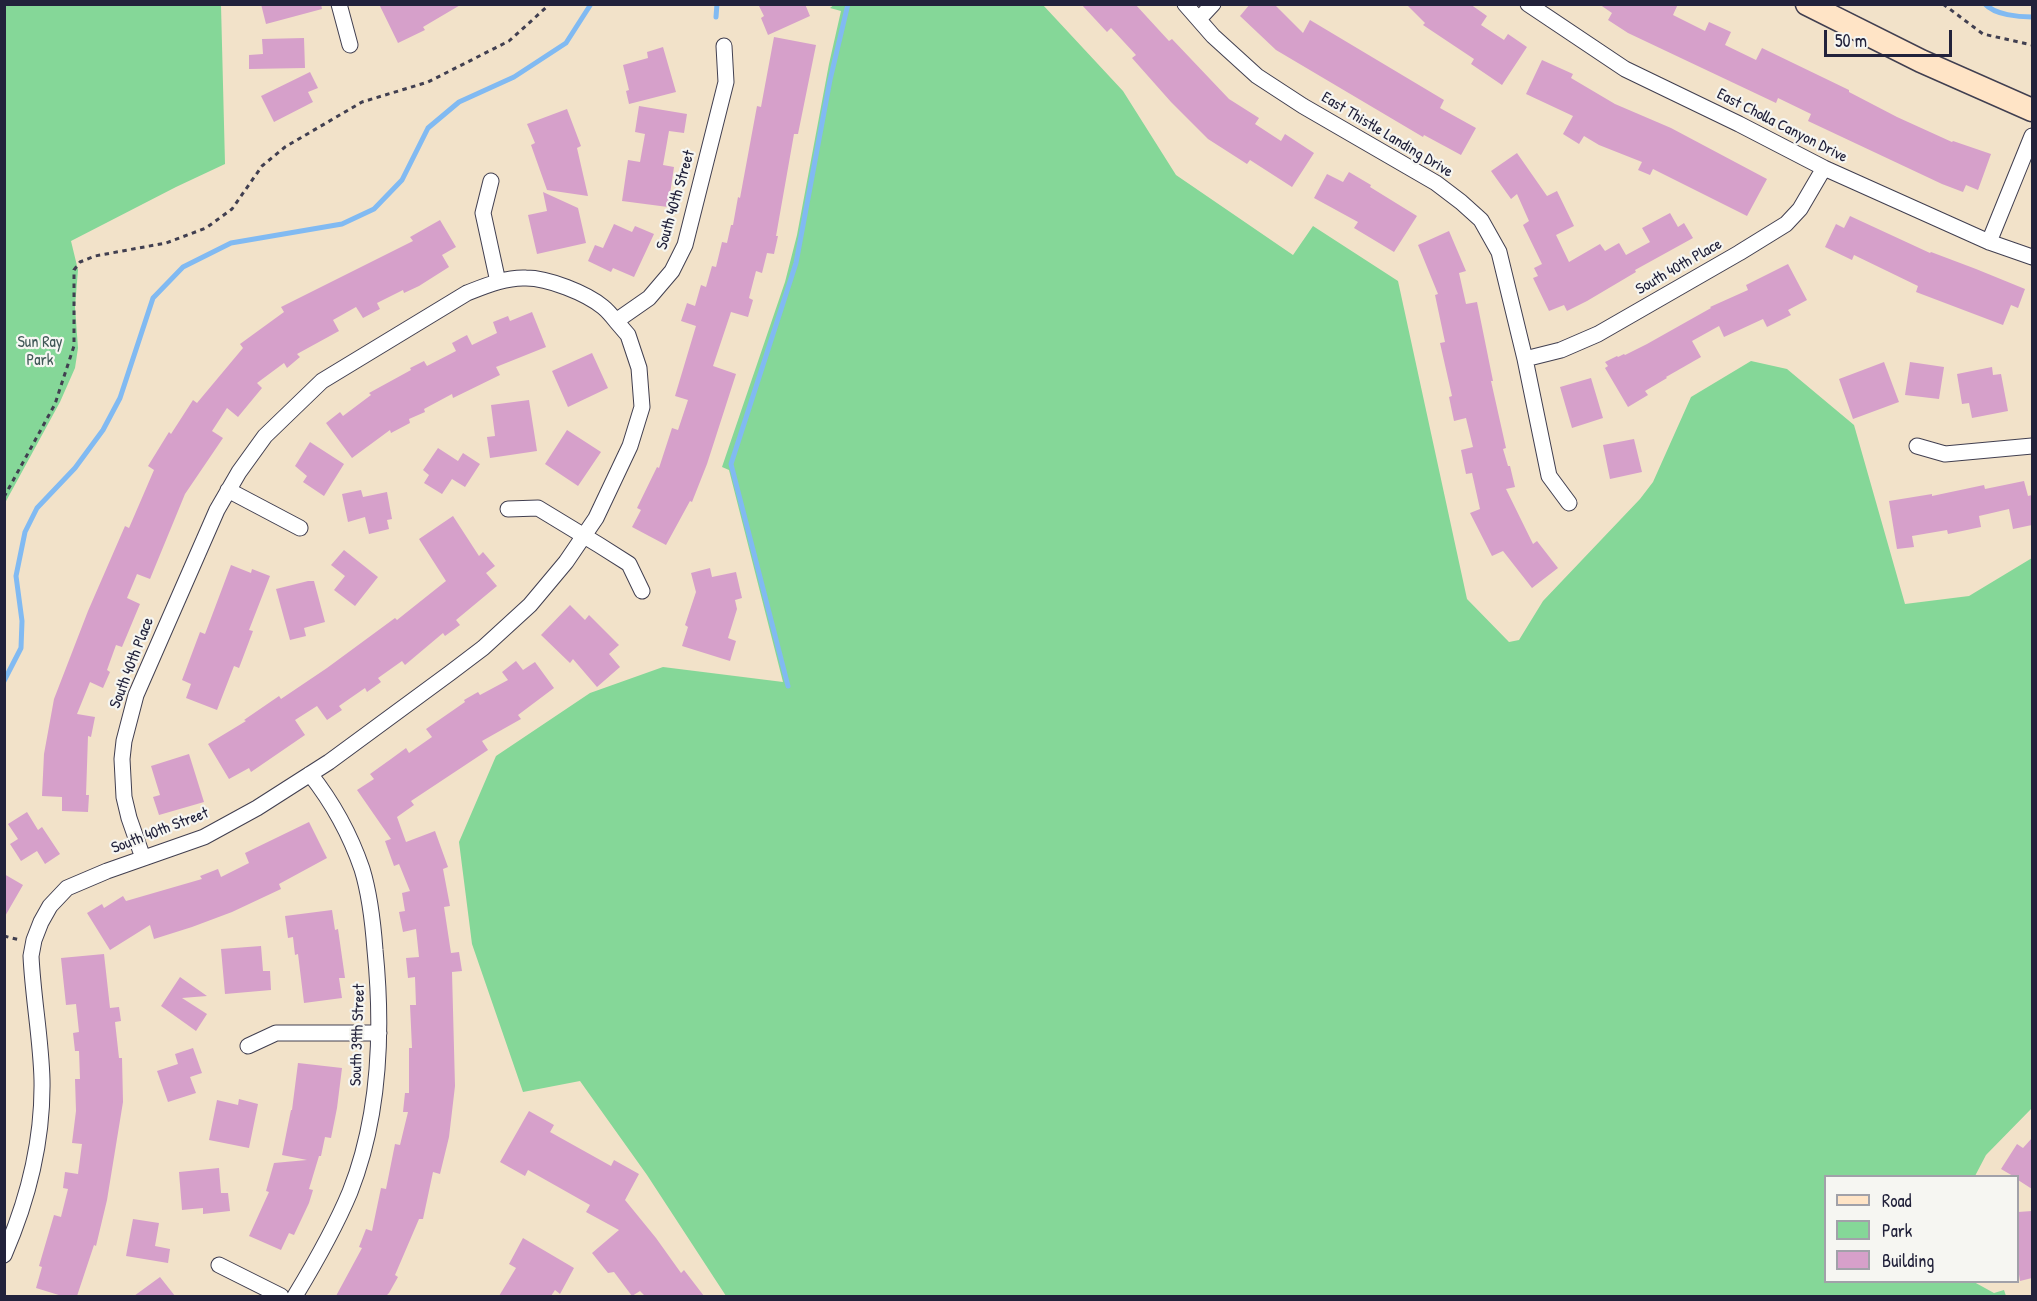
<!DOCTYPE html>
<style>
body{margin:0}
#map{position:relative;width:2037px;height:1301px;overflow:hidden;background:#f2e2c9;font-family:"Patrick Hand",sans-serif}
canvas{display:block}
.frame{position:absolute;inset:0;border:6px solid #22223b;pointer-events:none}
.legend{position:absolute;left:1824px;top:1175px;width:195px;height:108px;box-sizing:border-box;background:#f6f6f2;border:2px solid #a1a1a9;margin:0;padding:8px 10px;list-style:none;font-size:18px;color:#22223b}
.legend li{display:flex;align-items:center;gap:12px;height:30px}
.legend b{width:30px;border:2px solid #a1a1a9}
.scale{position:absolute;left:1824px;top:30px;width:128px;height:27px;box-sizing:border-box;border:3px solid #22223b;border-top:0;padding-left:8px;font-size:18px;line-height:21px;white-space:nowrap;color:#22223b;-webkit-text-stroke:4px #f6f6f2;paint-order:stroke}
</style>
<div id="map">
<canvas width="2037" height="1301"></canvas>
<div class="frame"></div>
<ul class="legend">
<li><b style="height:8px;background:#ffe4c6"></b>Road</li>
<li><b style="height:16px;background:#85d798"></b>Park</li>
<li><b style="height:16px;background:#d6a0ca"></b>Building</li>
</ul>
<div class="scale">50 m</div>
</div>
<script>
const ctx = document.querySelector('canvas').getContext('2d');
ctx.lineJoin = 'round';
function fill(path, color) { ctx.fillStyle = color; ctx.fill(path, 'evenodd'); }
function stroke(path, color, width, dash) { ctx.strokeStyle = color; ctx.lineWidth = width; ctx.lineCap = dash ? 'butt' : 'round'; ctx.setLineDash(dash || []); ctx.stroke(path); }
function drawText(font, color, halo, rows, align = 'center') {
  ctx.font = font + ' "Patrick Hand",sans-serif'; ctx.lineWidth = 4.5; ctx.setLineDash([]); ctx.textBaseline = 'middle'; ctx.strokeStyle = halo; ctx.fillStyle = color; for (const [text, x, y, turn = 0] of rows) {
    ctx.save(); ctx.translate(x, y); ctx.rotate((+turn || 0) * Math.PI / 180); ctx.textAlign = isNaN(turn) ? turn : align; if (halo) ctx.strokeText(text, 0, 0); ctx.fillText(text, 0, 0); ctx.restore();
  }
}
const green = new Path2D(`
 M5,4L221,5L225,164L176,187L71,241L78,270L75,307L78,348L75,368L60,402L5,503Z
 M835,4L1043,5L1123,91L1176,175L1293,255L1313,226L1398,281L1467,599L1509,642L1519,640L1543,601L1640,499L1653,482L1691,397L1751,361L1787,369L1854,425L1905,604L1969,596L2032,558V1108L1986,1155L1975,1176H1826V1282H1974L1994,1293L2004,1290L2006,1296H726L647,1175L580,1081L523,1092L472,944L459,842L496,756L590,693L663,667L783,682L729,470L722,467L785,282L797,235L829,64L841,11L830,8Z`);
const stream = new Path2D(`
 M1985,4C1995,15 2019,17 2032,17
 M716,17L717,4
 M4,681L21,648L22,621L16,576L25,532L37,508L75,468L103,430L120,398L153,298L183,267L231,243L342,224L374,209L402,180L428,128L459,102L514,77L566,43L591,4
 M788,686L731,464L796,263L830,80L848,4`);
const building = new Path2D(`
 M261,4H321L322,9L266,24Z
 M379,4H462L423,27L425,30L398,43Z
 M758,4H805L810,16L768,35L761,18L764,16Z
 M1081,4H1135L1169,41L1172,39L1229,99L1259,118L1255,124L1281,141L1285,134L1314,153L1292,187L1250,160L1247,164L1208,139L1171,102L1132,58L1136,55L1111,28L1107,32Z
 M1250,4H1274L1303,33L1310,20L1444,100L1440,108L1476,128L1461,155L1424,135L1423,137L1276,50L1240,16Z
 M1406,4H1470L1487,16L1481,25L1504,40L1508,34L1527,47L1502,85L1471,64L1474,59L1423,25L1425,23Z
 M1599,4H1678L1673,15L1705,31L1709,22L1731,32L1725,45L1756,60L1762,48L1849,90V92L1897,117L1952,142L1953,141L1991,154L1978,190L1966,185L1963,192L1942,184L1808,121L1811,114L1778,98L1776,103L1628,33L1608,20L1612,13Z
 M774,37L816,45L798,134H794L776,236H778L774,254L767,253L762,273L756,271L749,298L753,300L748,317L731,312L713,366L736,374L707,464L692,502L690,501L666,545L632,527L641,510L637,508L657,467L659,468L672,428L678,430L688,400L675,396L696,326L681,321L687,303L695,306L701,285L706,287L712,266L716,267L722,242L727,243L731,225H733L738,197L740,198L757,106L761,107Z
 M304,38L305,68L249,69V55L263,54L262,39Z
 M663,47L676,92L629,104L626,91L629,90L623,65L648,58L647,52Z
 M1542,60L1573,74L1571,78L1615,104L1671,128L1767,179L1747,216L1653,169L1650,175L1638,170L1642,162L1599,145L1584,136L1579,144L1563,134L1573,116L1526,94Z
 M310,72L318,88L308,92L313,102L274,122L261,96Z
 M639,106L687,114L684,133L669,131L663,165L674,167L668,207L622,201L628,160L640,162L645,134L635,132Z
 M567,109L581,146L577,148L588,196L547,190L531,145L535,143L527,124Z
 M1517,153L1547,196L1557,191L1574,226L1556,235L1569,262L1600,244L1605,251L1619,243L1626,255L1650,242L1642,228L1670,213L1678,227L1684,223L1693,238L1635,270L1636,272L1587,301L1567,311L1564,305L1549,311L1533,278L1538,276L1534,268L1542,264L1523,225L1529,221L1517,194L1511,199L1491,171Z
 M1349,172L1371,185L1370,187L1417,216L1394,252L1354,228L1358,222L1314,198L1327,174L1343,182Z
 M543,192L578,208L586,243L537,254L528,215L547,211Z
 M1850,216L1930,253L1931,252L1976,269L2025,289L2018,308L2011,305L2003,325L1916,292L1918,286L1854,255L1852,260L1825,247L1836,224L1844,228Z
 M440,220L456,247L442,255L449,267L419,286L404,293L403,290L377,303L380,309L363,318L356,307L333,320L339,331L297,354L300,357L287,368L284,363L257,383L262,388L238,417L227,408L212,431L223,438L185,494L150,579L137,574L127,598L140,604L122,647L116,645L107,670L110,672L103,688L90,682L77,714L95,717L91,737L88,736L86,795H89L88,812L62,811V797L42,796L44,754L54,699L88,611L125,526L129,528L154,470L148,466L169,432L171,434L193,400L197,403L243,348L240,344L284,312L281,307L413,241L410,237Z
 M614,224L632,232L635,226L654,234L634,277L613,268L611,272L588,261L595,245L603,248Z
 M1449,231L1466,271L1459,273L1466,304L1477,302L1493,381H1491L1506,448L1503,449L1508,466H1510L1515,487L1506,489L1533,544L1537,541L1558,568L1532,588L1503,551L1492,556L1470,513L1480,509L1472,473L1466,474L1461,450L1473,447L1466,418L1454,421L1449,397L1452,396L1440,343L1445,342L1435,295L1438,294L1418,245Z
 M1788,264L1807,300L1788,310L1791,315L1767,327L1763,319L1724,337L1719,326L1692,341L1701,357L1666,377L1667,378L1645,391L1648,395L1628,407L1605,368L1608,366L1605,362L1617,356L1618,357L1624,354L1625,355L1647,344L1711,308L1710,307L1748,290L1746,285Z
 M532,312L546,347L496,367L500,375L453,398L452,394L424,409L425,412L409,419L410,423L391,433L390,430L352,458L326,423L340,412L343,416L371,395L369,393L411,370L410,368L424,361L427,366L456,351L452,343L467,335L472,345L497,333L493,322L508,316L510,321Z
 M592,353L608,388L568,407L552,371Z
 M1884,362L1899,402L1853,419L1839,379Z
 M1910,362L1944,367L1939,399L1905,395Z
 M1992,367L1993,375L2001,374L2008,411L1972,418L1969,403L1962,404L1957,374Z
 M1591,378L1603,418L1572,428L1560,387Z
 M529,400L537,451L490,458L487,437L495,436L491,405Z
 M567,430L601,452L578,486L545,464Z
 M1634,439L1642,472L1610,479L1603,445Z
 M310,442L344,464L324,496L303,482L307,476L295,466Z
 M438,448L458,461L463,453L480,464L465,487L452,479L442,494L424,483L429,475L423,470Z
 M2024,481L2028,496L2032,495V525L2013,529L2009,509L1979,516L1981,527L1948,534L1947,530L1912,536L1914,547L1897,549L1889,501L1932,494V496L1984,485L1985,489Z
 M361,490L363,497L387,492L392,519L387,520L389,529L369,534L365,517L348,522L342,494Z
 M453,516L479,556L483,552L495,566L486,573L497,586L456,620L460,625L445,636L443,633L405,665L402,661L378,678L381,682L367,692L365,688L339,706L342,710L327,720L317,706L295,720L305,735L251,772L249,768L229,779L208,744L246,721L244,720L279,696L281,699L327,668L395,618L397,620L446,581L419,539Z
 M344,550L378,577L355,606L334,590L345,576L331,565Z
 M231,565L251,573L252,569L270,576L249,630L253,631L239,668L234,666L217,710L186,698L191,684L182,680L200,632L205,634Z
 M710,568L712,577L736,572L742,598L735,600L737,609L728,638L736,641L730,661L682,646L688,627L685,625L696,592L691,573Z
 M308,581H314L325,622L304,628L306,636L290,640L276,589Z
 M570,605L585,620L589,615L619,645L609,654L620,667L597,687L573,659L570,663L541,635Z
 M516,661L523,670L535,662L554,688L518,715L521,719L482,741L488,750L411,801L414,805L397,817L406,842L435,831L448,867L443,869L450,906L444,907L451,953L459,952L462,971L452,972L455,1086L449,1137L440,1174L433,1172L423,1219H419L395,1275L398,1277L389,1293L386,1296H336L362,1248L359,1247L366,1229L372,1231L381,1188L386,1189L395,1144L400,1145L408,1112H403L405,1093H409V1048H412L410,1005H416L415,977L408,978L406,958L419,957L416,929L403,932L399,912L405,911L402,893L410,891L399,864L394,866L385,841L391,839L357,790L374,779L370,774L391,759L406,748L409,753L432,737L426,729L465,702L464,700L478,692L480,695L508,680L502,672Z
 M189,754L204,802L159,815L153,797L160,795L151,766Z
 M27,812L38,830L42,827L60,854L45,864L37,851L21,861L10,844L18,839L8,824Z
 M309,822L327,858L279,884L281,889L232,912L192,927L154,939L150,925L110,950L87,913L102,904L104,908L123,896L126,901L202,879L200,876L218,869L221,877L249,863L245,853Z
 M4,874L23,885L4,918Z
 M332,910L335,930L338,929L345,978H339L342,998L304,1003L298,954L295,955L293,937L288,938L285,916Z
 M261,946L263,971H270L271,990L225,994L221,949Z
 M104,954L110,1008L119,1007L121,1021L115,1022L119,1058H122L123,1102L107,1200L96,1246L94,1245L77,1296H62L36,1288L42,1267L39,1266L54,1215L61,1217L68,1189L63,1188L65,1172L78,1174L82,1144L72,1143L76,1111L75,1079H80L79,1051H75L73,1033L79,1032L76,1004L66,1005L61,958Z
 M180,977L207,996L182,998L207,1014L196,1031L161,1006Z
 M193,1048L202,1073L190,1077L196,1093L168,1102L157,1071L178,1064L175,1054Z
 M298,1063L342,1068L337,1108L331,1138L325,1137L321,1156H319L309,1189L313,1190L309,1203L294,1235L289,1233L281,1250L249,1236L269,1192L266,1191L274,1163L307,1160L282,1155L291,1110H292Z
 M239,1099L258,1104L249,1148L209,1140L217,1100L238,1105Z
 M529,1111L554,1125L550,1132L611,1166L614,1160L639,1174L625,1200L656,1238L681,1273L684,1270L704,1296H645L640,1291L632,1296L614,1272L608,1273L592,1253L619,1230L586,1212L590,1205L528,1170L525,1176L500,1162Z
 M2032,1138V1189L2018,1180V1176H2013L2001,1169L2017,1144L2023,1148Z
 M219,1168L221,1193H228L230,1211L203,1214V1208L182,1210L179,1172Z
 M2032,1211V1278L2020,1281L2018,1268V1212Z
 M133,1219L159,1223L155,1246L170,1249L168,1263L126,1256Z
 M523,1238L574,1268L560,1294L555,1290L551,1296H499L516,1268L509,1264Z
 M160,1277L175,1296H134Z`);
const path = new Path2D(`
 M1943,4L1983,34L2032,45
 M4,497L55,404L74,346V270L80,262L95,256L166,243L206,228L232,209L262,166L285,147L362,102L428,82L509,41L550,4
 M4,936L20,940`);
const street = new Path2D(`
 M339,4L350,45
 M1185,4L1213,36L1257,76L1303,106L1436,183L1461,202L1481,220L1499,252L1525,359L1549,476L1569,503
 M1528,4L1625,69L1739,124L1824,168L1989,242L2032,257
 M1199,19L1213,4
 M491,181L483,213L498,282
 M1989,242L2032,136
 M1525,359L1561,350L1598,334L1739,253L1786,224L1800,209L1824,168
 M1917,446L1945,454L2032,446
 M228,490L300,528
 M508,509L538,508L599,545L629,564L642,591
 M143,858L129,818L124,797L122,759L124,741L136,695L217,510L239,472L265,436L322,381L467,293C485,286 506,277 526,278C548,278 586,293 603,307C608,311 612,316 616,321
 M248,1046L276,1033H379
 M4,1255C28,1200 43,1140 42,1080C41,1039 33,998 31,956L34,940L41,922L50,906L67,888L107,871L204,837L257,808L329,762L450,673L483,648L530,605L566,562L596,518L630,446L642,407L639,368L628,335L616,321L649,298L672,271L685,245L726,82L724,46
 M219,1265L281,1296
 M295,1296C315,1263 335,1228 350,1192C380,1116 383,1030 375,950C373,923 370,895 362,869C350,834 333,803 310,774`);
const secondary = new Path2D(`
 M1807,4L1921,61L2032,110`);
const streetNames = [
 ["East Cholla Canyon Drive",1782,126,27],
 ["East Thistle Landing Drive",1387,135,31],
 ["South 40th Street",676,200,-74],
 ["South 40th Place",1679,267,-30],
 ["South 40th Place",132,663,-69],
 ["South 40th Street",160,831,-21],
 ["South 39th Street",358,1035,-88]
];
const parkNames = [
 ["Sun Ray",40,343],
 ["Park",40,361]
];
fill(green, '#85d798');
stroke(stream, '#81baf2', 5);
fill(building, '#d6a0ca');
stroke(street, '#413f50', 17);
stroke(secondary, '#413f50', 25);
stroke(path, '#413f50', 3, [4.5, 4.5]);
stroke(street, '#fff', 15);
stroke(secondary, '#ffe4c6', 22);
drawText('16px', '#22223b', '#f6f6f2', streetNames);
drawText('16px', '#405857', '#f6f6f2', parkNames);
</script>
